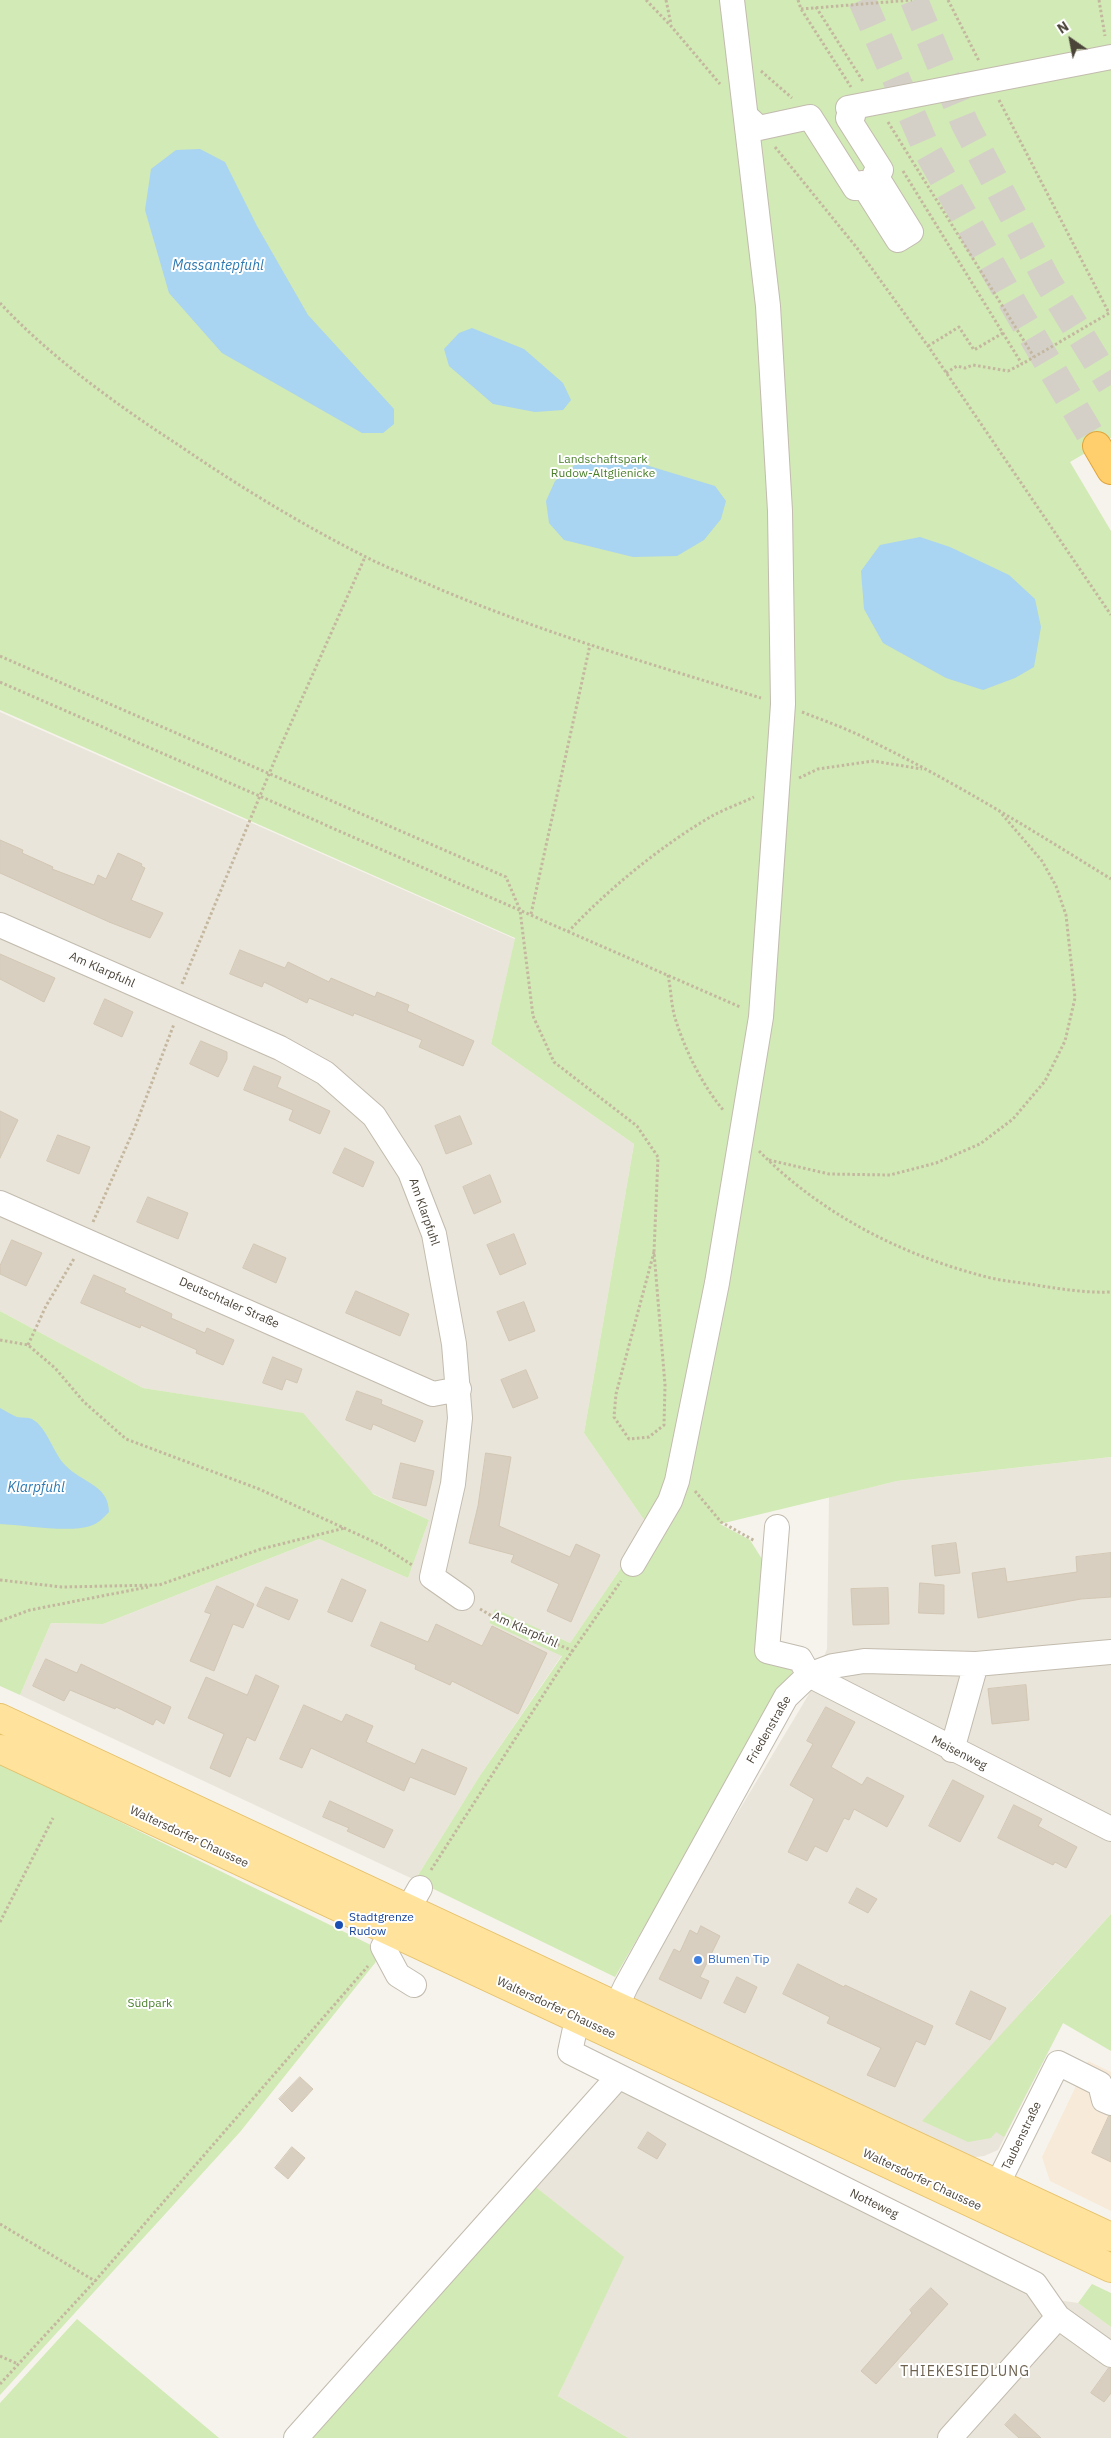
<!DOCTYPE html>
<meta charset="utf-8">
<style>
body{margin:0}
#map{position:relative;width:1111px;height:2438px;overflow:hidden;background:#f6f3ec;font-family:"IBM Plex Sans",sans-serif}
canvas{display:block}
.north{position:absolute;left:1046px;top:15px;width:50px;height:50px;-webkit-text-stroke:4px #fff;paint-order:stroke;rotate:327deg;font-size:14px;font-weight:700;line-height:20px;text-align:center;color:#4b4439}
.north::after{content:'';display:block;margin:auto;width:18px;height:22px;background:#4b4439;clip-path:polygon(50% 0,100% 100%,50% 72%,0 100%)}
</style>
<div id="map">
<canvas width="1111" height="2438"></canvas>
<div class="north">N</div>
</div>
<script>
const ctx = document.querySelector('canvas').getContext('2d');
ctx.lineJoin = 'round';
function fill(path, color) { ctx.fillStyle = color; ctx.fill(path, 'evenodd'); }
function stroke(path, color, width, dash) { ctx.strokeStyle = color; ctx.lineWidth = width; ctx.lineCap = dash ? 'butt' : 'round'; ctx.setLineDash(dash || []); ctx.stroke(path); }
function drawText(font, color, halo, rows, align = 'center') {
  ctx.font = font + ' "IBM Plex Sans",sans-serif'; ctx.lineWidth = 4; ctx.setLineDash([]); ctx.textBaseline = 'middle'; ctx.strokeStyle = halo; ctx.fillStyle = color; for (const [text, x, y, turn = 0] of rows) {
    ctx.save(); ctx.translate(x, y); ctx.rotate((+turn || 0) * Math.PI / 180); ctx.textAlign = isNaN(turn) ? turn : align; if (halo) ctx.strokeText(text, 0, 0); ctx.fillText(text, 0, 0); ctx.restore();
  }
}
const residential = new Path2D(`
 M0,712L515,939L491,1044L634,1144L584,1433L649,1527L570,1643L495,1610L489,1623L562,1655L479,1777L415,1880L20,1695L51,1623L103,1624L319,1539L408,1578L429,1520L372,1493L218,1400L143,1388L0,1311Z
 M1111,1457V1914L1031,2001L1063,2023L998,2150L984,2156L968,2158L627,1997L809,1694L827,1649L829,1497L897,1481Z
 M622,2085L1036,2297L1078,2303L1111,2327V2438H628L558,2396L623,2257L532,2184Z`);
const commercial = new Path2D(`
 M1088,2061L1111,2072V2211L1050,2181L1042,2157Z`);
const green = new Path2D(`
 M0,0H1111V438L1070,462L1111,531V1457L897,1481L720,1524L750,1540L767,1567L759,1653L786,1660L793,1670L791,1680L768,1714L615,1977L415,1880L479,1777L562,1656L489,1623L495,1609L570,1643L649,1527L584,1433L634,1144L491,1044L515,938L0,710Z
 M0,1311L143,1388L303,1413L373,1494L429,1520L408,1578L319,1539L103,1624L51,1623L20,1695L0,1686Z
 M0,1763L381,1950L375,1963L240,2132L0,2395Z
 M1111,1914V2051L1063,2023L1004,2137L996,2132L991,2138L968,2142L922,2121Z
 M532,2184L624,2257L558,2396L628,2438H308Z
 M1092,2284L1111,2293V2327L1078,2303Z
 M77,2319L219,2438H0V2403Z`);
const water = new Path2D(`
 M200,149L225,162L257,226L308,315L394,409V424L383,433H362L222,353L169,293L145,210L151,169L176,150Z
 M472,328L524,349L563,383L571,400L563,410L535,412L493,404L449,366L444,349L459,333Z
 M581,460L636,462L715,486L726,501L721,519L704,540L677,556L633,557L564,540L549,523L546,501L555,481Z
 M920,537L950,547L1009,575L1035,599L1041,627L1034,667L1015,678L983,690L946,678L883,643L864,609L861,571L880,545Z
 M0,1408C6,1411 12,1415 17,1417C22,1418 28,1417 32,1419C48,1428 53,1454 66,1466C81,1482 109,1485 109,1512C103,1518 98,1524 90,1526C70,1533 23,1525 0,1524Z`);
const building = new Path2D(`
 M0,840L23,850L22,853L53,867L52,869L94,885L98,875L106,879L118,853L142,864L141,866L145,868L131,900L163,913L150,938L109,922L0,873Z
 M240,950L285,968L288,962L329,982L331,978L375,997L377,992L409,1005L407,1011L474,1041L463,1066L419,1047L422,1040L354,1013L353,1016L309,998L307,1003L264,982L262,987L230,974Z
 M0,954L55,978L44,1002L0,979Z
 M105,999L133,1012L122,1037L94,1024Z
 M201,1041L227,1052V1059L218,1077L190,1064Z
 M254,1066L281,1077L277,1087L330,1111L320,1134L289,1120L293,1110L244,1090Z
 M0,1111L18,1120L0,1158Z
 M460,1116L472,1144L446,1154L435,1126Z
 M58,1135L90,1147L79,1174L47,1161Z
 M345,1148L374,1162L363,1187L333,1173Z
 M490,1175L501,1202L474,1214L463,1187Z
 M148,1197L188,1213L178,1239L137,1222Z
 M514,1234L526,1264L500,1275L487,1245Z
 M12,1240L42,1253L26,1286L0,1274V1266Z
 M254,1244L286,1258L276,1283L243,1268Z
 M94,1275L126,1289L124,1292L172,1314L171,1318L205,1333L207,1328L234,1340L223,1365L196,1353L197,1350L141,1325L140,1328L81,1303Z
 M356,1291L409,1314L400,1336L346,1313Z
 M524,1302L535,1331L509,1341L497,1312Z
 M273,1357L302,1369L297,1383L286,1379L282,1390L263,1383Z
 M526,1370L538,1398L513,1408L501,1380Z
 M357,1391L382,1400L381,1404L423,1421L415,1442L373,1424L371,1430L346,1420Z
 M486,1453L511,1457L499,1526L570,1557L576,1544L600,1555L571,1622L547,1611L559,1584L511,1562L514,1555L469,1543L478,1506Z
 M401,1463L434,1471L426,1506L393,1498Z
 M956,1543L960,1573L935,1576L932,1546Z
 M1111,1553V1597L1081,1599L978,1618L972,1573L1005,1568L1007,1582L1077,1572L1076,1557Z
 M342,1579L366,1590L352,1622L328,1612Z
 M920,1583L944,1585V1614L919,1613Z
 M217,1586L254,1604L243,1628L233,1624L214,1671L190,1661L211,1614L205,1612Z
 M266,1587L298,1600L289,1620L257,1606Z
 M888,1588L889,1624L853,1625L851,1589Z
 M381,1622L428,1642L436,1624L482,1646L492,1626L547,1653L518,1714L452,1681L450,1685L415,1669L416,1665L371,1646Z
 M46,1659L77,1673L81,1664L171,1707L164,1724L156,1719L153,1725L116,1707L115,1709L70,1690L64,1701L33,1686Z
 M256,1675L279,1686L255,1741L247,1737L230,1777L210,1768L224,1734L188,1718L206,1677L247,1695Z
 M1026,1685L1029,1720L992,1724L988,1689Z
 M304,1705L342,1722L346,1714L373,1726L366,1742L415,1764L422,1749L467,1768L455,1795L410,1777L404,1791L311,1748L302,1768L280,1759Z
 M826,1707L855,1722L831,1767L862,1785L867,1777L904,1796L887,1827L854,1809L849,1820L844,1818L827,1852L815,1846L807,1861L788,1852L814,1799L790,1785L813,1744L807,1741Z
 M953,1780L984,1796L960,1842L929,1826Z
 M330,1801L393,1830L384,1848L347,1831L349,1828L323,1817Z
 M1014,1805L1042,1819L1038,1826L1077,1847L1066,1868L1055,1862L1053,1865L998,1838Z
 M857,1888L877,1899L868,1913L849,1903Z
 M701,1926L720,1936L700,1977L709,1981L701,1999L659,1979L674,1949L680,1952L690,1930L697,1934Z
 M798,1964L844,1987L845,1985L933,2026L925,2045L916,2041L895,2087L867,2075L881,2048L827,2023L830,2017L783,1994Z
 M737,1977L757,1987L745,2013L724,2003Z
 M971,1991L1006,2008L990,2040L956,2024Z
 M300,2077L313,2089L292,2112L279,2099Z
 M1109,2116H1111V2162L1092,2153Z
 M648,2132L666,2144L657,2159L638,2148Z
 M292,2147L305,2158L288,2179L275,2168Z
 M931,2288L948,2304L876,2384L861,2371L912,2313L910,2310Z
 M1109,2368L1111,2369V2393L1104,2402L1091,2393Z
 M1015,2414L1041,2438H1019L1005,2425Z`);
const highwayTunnel = new Path2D(`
 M862,0L927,150L1014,305L1097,446
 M914,0L965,124L1048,282L1111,385`);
const path = new Path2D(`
 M646,0L671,26L720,84
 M666,0L671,24
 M798,0L801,9L851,87
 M948,0L979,61
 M1099,0L1105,36
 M816,7L864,83
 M801,9L912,0
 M761,71L792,98
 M999,100L1109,313
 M888,122L1034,357
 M775,147L857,248L928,346L1111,615
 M903,171L1022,364L1111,312
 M0,303C49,356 117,405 177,444C237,485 299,523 364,556C383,566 404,574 423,582C533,630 647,663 761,698
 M928,346L959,327L974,350L1003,333
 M946,373L957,366L965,368L973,365L1008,371L1022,364
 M0,656L506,877L520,910L533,1016L554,1062L637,1126L658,1157L654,1252L665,1385L664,1425L649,1437L629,1439L614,1417L616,1394L654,1252
 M0,682L740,1007
 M802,712C825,721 848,729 869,740C953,781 1032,830 1111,879
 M799,778L818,769L873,761L922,769
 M531,914L590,645
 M568,932C607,890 662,845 712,816C725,809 741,803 754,797
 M668,975C671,989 671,1004 675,1018C685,1050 702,1085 724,1111
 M182,984L279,750L365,557
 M759,1151C820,1213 899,1254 983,1276C1000,1281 1018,1282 1035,1285C1061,1289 1085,1293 1111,1292
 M769,1160L829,1174L890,1175L936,1163L980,1144L1013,1119L1045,1081L1065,1041L1075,998L1066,915L1056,886L1042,861L1001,813
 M93,1222L135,1127L174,1024
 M0,1340L28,1345L55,1368L84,1402L126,1439L259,1489L381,1545L412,1565
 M28,1345L46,1306L75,1257
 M695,1491L721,1522L755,1541
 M0,1580L62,1587L159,1585L261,1549L345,1528
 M480,1609L497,1619L573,1651
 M0,1621L30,1610L148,1587
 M431,1870L560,1669L621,1581
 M0,1922L53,1818
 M0,2224L95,2281
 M0,2356L18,2364
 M0,2384L95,2281L368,1966`);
const minor = new Path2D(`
 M746,116L759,128L810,117L855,188L862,183L898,240L911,232L875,174L881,170L848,118L853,116L848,108L1111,57
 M0,925L280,1048L325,1073L374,1116L410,1172L434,1234L454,1344L460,1418L453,1484L432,1577L462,1598
 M0,1203L433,1394L459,1389
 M777,1527L767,1651L800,1659L809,1675L1111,1829
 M633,1564L670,1501L677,1481L717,1283L761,1017L783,704L780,511L768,306L732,0
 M952,1750L976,1664
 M408,1909L420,1888
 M393,1932L383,1947L398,1975L414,1985
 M577,2019L570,2052L1035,2284L1058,2317L1111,2355
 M608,2024L626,1986L786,1697L809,1675L833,1666L864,1661L976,1664L1111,1652
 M989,2201L1058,2063L1100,2084L1104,2100L1111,2103
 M296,2438L618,2077
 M950,2438L1058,2317`);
const major = new Path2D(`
 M0,1718L1111,2237
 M0,1749L1111,2268`);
const highway = new Path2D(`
 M1097,446L1111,470`);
const markers = [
 [339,1925,5,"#1a4fb4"],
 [698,1960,5,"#3f7fe0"]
];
const parkNames = [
 ["Landschaftspark",603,460],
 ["Rudow-Altglienicke",603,474],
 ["Südpark",150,2004]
];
const streetNames = [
 ["Am Klarpfuhl",102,970,24],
 ["Am Klarpfuhl",424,1212,71],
 ["Deutschtaler Straße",229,1303,24],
 ["Am Klarpfuhl",525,1630,24],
 ["Friedenstraße",769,1730,-60],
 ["Meisenweg",959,1753,27],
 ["Waltersdorfer Chaussee",189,1837,25],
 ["Waltersdorfer Chaussee",556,2008,25],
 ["Taubenstraße",1022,2136,-64],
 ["Waltersdorfer Chaussee",922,2180,25],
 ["Notteweg",874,2204,26]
];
const transitNames = [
 ["Stadtgrenze",349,1918],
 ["Rudow",349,1932]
];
const shopNames = [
 ["Blumen Tip",708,1960]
];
const waterNames = [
 ["Massantepfuhl",218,266],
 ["Klarpfuhl",36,1488]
];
const neighbourhoodNames = [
 ["THIEKESIEDLUNG",965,2372]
];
fill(residential, '#eae5da');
fill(commercial, '#f7ead8');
fill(green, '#d2eab5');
fill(water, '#a9d4f2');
fill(building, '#d8cfc1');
stroke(building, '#d3c7b4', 1);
stroke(highwayTunnel, '#d4d0c8', 28, [28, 14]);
stroke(minor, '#c2bbae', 26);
stroke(major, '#e6c16a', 30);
stroke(highway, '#e0a43c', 30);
stroke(path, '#c4b79f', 3, [2.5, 2.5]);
stroke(minor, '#fff', 24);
stroke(major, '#ffe39c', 28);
stroke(highway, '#ffcf6e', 28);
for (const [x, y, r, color] of markers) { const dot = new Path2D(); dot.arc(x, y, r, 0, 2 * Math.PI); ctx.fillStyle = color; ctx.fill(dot); stroke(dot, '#fff', 2); }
drawText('12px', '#4a7f2a', '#fff', parkNames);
drawText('12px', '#4b4439', '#fff', streetNames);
drawText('12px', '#164399', '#fff', transitNames, 'left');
drawText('12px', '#366cbe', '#fff', shopNames, 'left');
drawText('italic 14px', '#2e7ab2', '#fff', waterNames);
ctx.letterSpacing = '1px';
drawText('14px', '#6e6250', '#fff', neighbourhoodNames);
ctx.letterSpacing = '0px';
</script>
